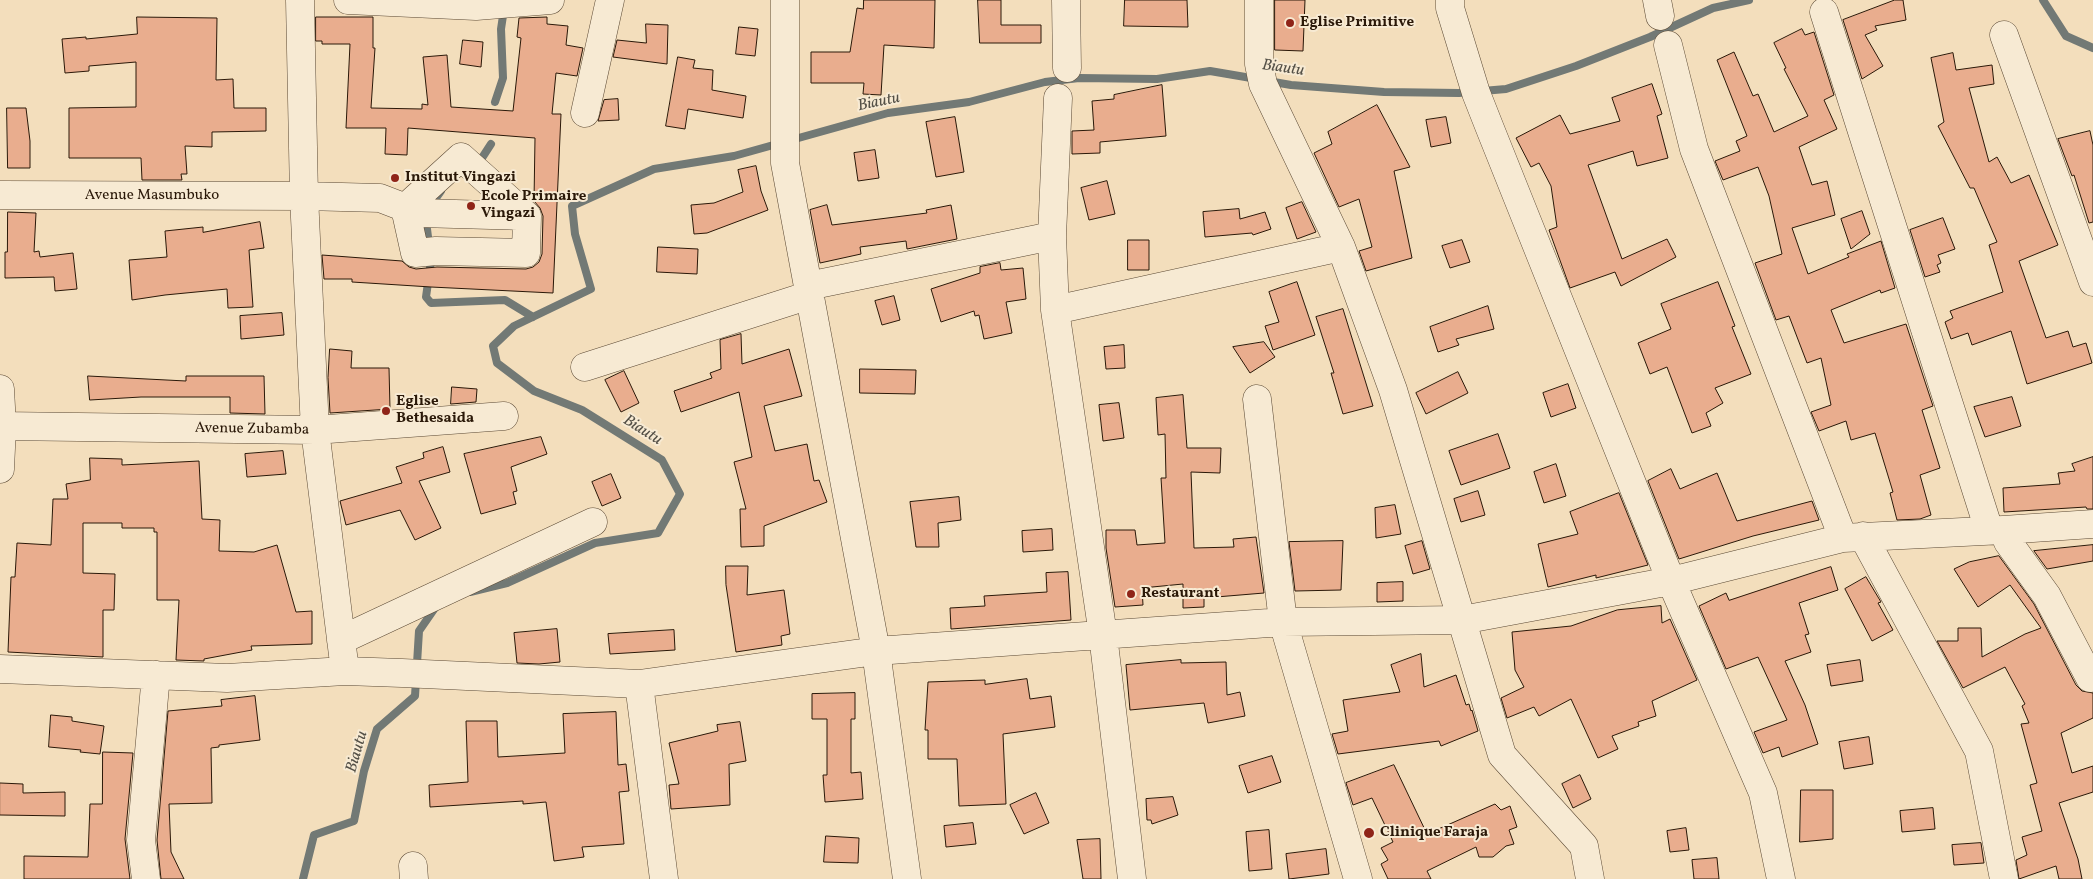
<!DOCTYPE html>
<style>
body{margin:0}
canvas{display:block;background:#f3debc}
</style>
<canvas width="2093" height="879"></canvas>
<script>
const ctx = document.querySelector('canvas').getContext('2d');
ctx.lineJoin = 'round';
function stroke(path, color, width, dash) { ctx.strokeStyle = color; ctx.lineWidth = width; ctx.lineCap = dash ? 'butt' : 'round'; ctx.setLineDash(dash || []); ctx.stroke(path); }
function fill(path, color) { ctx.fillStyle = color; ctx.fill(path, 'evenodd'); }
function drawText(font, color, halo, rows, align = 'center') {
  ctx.font = font + ' Vollkorn,serif'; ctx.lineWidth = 4; ctx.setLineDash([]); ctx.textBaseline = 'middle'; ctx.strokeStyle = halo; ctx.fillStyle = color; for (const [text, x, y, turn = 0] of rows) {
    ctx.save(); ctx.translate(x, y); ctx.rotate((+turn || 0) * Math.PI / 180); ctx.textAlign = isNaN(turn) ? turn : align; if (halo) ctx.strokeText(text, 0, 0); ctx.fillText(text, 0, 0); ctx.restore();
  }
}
const stream = new Path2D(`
 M2043,0L2066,36L2093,48
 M1268,81L1291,85L1384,92L1459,93L1506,89L1576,66L1650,37L1713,8L1749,0
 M495,102L503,78L501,29L504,9
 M475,164L480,161L491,144
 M441,191L427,211L426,221L431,261L426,297L431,303L505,300L533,317
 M470,592L507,583L595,543L658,533L680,494L662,460L582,410L534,391L497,363L493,346L514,326L591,289L575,234L572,206L654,169L734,156L888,113L969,102L1045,82L1079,78L1157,79L1210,71L1257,79
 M303,879L314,835L354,821L364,771L377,729L415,696L419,631L437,605`);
const building = new Path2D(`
 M864,0H935L934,48L884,45L881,95L863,94L864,83H811V52H850L857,8L863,9Z
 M978,0H1001V25H1041V43H980Z
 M1125,0H1187L1188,27L1124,26Z
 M1275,0H1305L1303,51L1275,50Z
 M1895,0H1903L1906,20L1875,26L1877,30L1865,35L1883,66L1862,79L1843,20Z
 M137,17L217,18L216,80L233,79L234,108H266V131L212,132V147L185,146L187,174H181L182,180H142L141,158H69V108L136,107V62L89,66V71L65,73L62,39L86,37V39L137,34Z
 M316,17H373V48H375L371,108L422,109V104L428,105L423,57L447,55L451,107L513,111L521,38L517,37L519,18L547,17V24L568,26L566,45L583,48L577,76L556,73L552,114H561L553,293L431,287L352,282V279H324L322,255L402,261L409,267L416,269L437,267L526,269L533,267L539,262L542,254L543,216L540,208L534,201L535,138L408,128L407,155L385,154L386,128H346L350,44H322V41H316Z
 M646,24L668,25L667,64L613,57L617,40L646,43Z
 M739,27L758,29L755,56L736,54Z
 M1802,29L1805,35L1814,32L1834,95L1824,100L1837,129L1799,147L1812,185L1827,181L1835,215L1792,228L1808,274L1849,257L1847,254L1881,241L1895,288L1881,293L1880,290L1831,310L1844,343L1906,324L1933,406L1922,410L1940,468L1920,475L1931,515L1920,519L1897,520L1890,493L1893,492L1875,433L1851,440L1846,421L1819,431L1811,412L1831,405L1821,358L1807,363L1789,316L1776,320L1755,263L1782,254L1769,196L1758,167L1723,180L1715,161L1740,151L1736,141L1747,136L1717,60L1734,52L1753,96L1758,94L1774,132L1808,116L1784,69L1786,68L1774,43Z
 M463,40L483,42L481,67L460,64Z
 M1953,53L1956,70L1992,65L1994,84L1969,88L1989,162L1997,157L2011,183L2029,175L2058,245L2019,261L2046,338L2068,331L2073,347L2086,343L2092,363L2027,384L2011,331L1972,345L1968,333L1951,339L1945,322L1953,318L1950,311L2003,292L1989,245L1997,242L1974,188H1970L1938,126L1944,122L1931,58Z
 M678,57L695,60L693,68L713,70L712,90L746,96L743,118L688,109L685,129L666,126Z
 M1652,84L1662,114L1657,116L1668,158L1637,166L1633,151L1588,165L1622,259L1667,239L1676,257L1621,286L1615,272L1570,288L1549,230L1557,227L1551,186L1539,163L1531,167L1516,138L1560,115L1570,134L1620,121L1612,98Z
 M1162,85L1166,136L1100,142V153L1072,154V131L1094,130L1092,101L1114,99V95Z
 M618,99L619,120L598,121L604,100Z
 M1377,105L1410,167L1394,171L1412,258L1366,271L1359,251L1372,247L1359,199L1339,207L1314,153L1332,144L1328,132Z
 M7,108H26L30,141V168H8Z
 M955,117L964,172L936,177L926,122Z
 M1446,117L1451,143L1431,147L1426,120Z
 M2090,131L2093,145V222L2089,223L2074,175L2072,176L2058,139Z
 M875,150L879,178L858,181L854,153Z
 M756,166L761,191L768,210L707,233L694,234L691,205L714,203L743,192L738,170Z
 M1107,181L1115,214L1089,220L1081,188Z
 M1302,202L1316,232L1297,239L1286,208Z
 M827,205L832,225L927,213L926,210L951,205L957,239L907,249L906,241L860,247L861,254L820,263L810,210Z
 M1239,209L1240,219L1265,212L1271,229L1253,235L1252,233L1205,237L1203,212Z
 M1862,211L1870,234L1851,249L1841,219Z
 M8,212L36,213L34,252L39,251L40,257L73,253L77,289L55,291L54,277L5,278V252H7Z
 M1943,218L1955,249L1938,255L1941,263L1937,265L1940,272L1925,277L1910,230Z
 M260,222L264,248L249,250L253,307L228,308L227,289L165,295L132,300L129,260L167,257L165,231L203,227V232Z
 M1128,240H1149V270H1128Z
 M1462,240L1470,262L1450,268L1442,246Z
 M658,247L698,249L697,274L657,272Z
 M1000,263L1001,270L1023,268L1026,299L1006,302L1012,333L984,339L979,315L975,316L974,311L941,322L931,289L980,273V267Z
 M1297,282L1315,335L1273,350L1265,326L1279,322L1269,292Z
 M1718,282L1735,326L1732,327L1751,374L1715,388L1723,403L1706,413L1711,426L1692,433L1667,367L1650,374L1638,343L1671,329L1661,304Z
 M894,296L900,320L882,325L875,301Z
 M1488,306L1494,329L1456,339L1459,345L1438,352L1430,327Z
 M1343,309L1373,406L1343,414L1331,373H1334L1316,317Z
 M282,313L284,335L241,339L240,316Z
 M741,334L742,364L789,349L802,396L764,406L775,451L807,444L814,481L819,480L827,502L764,526V546L741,547L740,509H746L734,462L752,457L739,392L681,412L674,391L712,378L710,373L721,369L720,340Z
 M1264,342L1275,357L1250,373L1233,347Z
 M1124,345L1125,368L1106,369L1104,347Z
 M330,349L352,351L351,368H389L390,409L330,413L328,378Z
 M860,369L916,370L915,394L860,393Z
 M624,371L639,403L621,412L605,380Z
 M1458,372L1468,393L1426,414L1416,393Z
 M88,376L186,381V376H264L265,414L230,413V397H141L90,400Z
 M1568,384L1576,408L1551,417L1543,393Z
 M452,387L477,389L476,402L451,404Z
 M1183,395L1187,448H1221L1220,473L1191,472L1194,548L1234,547L1233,539L1256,537L1264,593L1204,598V607L1183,608V584L1142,588L1143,605L1115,607L1106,548V530H1135L1137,545L1165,543L1161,478H1166L1165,434L1158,435L1156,398Z
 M2012,397L2021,426L1985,437L1974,407Z
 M1119,403L1124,438L1103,441L1099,405Z
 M1498,434L1510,468L1461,485L1449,451Z
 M541,437L547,454L511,467L517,491L513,492L516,504L481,514L464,454Z
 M443,447L450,472L419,481L441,528L415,540L400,510L346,525L340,501L402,483L396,467L424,458L423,453Z
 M283,451L286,474L247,477L245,454Z
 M2093,457V509H2087L2086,507L2004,512L2003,488L2060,484L2058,473L2075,471L2072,464Z
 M90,458L122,459V465L199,461L202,519L220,520L219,551L254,552L277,545L296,612L312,611V644L251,646L252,650L204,659V661L176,660L179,600H157V532H154V528H122V523H83V573L115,574L114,610H103V657L8,652L11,577H15L17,543L51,545L53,499H68L66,484L90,480Z
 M1556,464L1566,496L1544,503L1534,472Z
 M1671,469L1680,489L1717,473L1737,521L1812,501L1819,520L1753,536L1679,559L1648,481Z
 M611,474L621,498L602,506L592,482Z
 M1478,491L1485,515L1461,522L1454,499Z
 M1619,493L1648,565L1596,578V575L1548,587L1538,544L1578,534L1570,512Z
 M959,497L961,520L938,523L939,547H916L910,502Z
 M1395,505L1401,534L1376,538L1375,508Z
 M1052,529L1053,550L1023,552L1022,531Z
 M1343,541L1341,590L1295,591L1289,542Z
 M1422,541L1430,569L1413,574L1405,546Z
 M2093,545V561L2047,569L2034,551Z
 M1999,556L2034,604L2076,685L2082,691L2093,693V718L2061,733L2072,773L2093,766V792L2059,803L2078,859L2082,879H2059L2056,866L2019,879L2016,860L2027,855L2022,837L2042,831L2030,785L2037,783L2021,724L2029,723L2022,706L2025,704L2005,667L1963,688L1937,641H1958V628H1981L1982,657L2025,634L2041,628L2010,585L1978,607L1954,569L1969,562Z
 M726,566H748L747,595L784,590L790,634L781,636L782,645L736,652L726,585Z
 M1831,567L1838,590L1799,603L1809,634L1805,635L1811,652L1785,661L1805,705L1818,744L1782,757L1779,747L1763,753L1754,732L1787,720L1758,657L1726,669L1699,606L1726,593L1729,600Z
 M1068,572L1071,620L951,629L950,608L985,606L984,596L1047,592L1046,573Z
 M1866,577L1881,602L1878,603L1893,630L1872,641L1845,589Z
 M1403,582V601L1377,602V583Z
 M1661,606L1662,623L1670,619L1697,680L1652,701L1656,716L1638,722L1639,726L1612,736L1618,749L1598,758L1571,699L1539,716L1534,707L1507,718L1501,698L1524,687L1515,670L1512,632L1571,626L1617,610Z
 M557,629L560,662L539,664L517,663L514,633Z
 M674,630L675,650L610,654L608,634Z
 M1421,654L1424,687L1456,675L1466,705L1469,704L1471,711L1472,710L1478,731L1441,746L1439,741L1338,754L1332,734L1348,731L1343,700L1400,692L1391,665Z
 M1181,660V663L1226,662L1227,695L1240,692L1245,716L1208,723L1204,703L1130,710L1126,665Z
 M1860,660L1863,681L1831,686L1827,665Z
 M1027,679L1030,699L1051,696L1055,727L1003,734L1006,804L959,806L957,759H928V730H925L928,682L985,680V684Z
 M855,693V719H851V773L861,772L863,799L825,802L823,775H827V719H812V694Z
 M255,696L260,740L219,745V747L211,748L212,803L169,804L171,852L184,879H161L157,840L168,711L222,706L221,700Z
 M616,712L618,765L626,764L629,791L619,792L624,844L582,847L584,857L554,861L546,802L523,804V801L430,807L429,785L468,782L466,721H497L498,757L515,756L565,753L563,714Z
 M51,715L72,717V721L104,726L100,754L80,752L81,750L49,747Z
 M740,722L746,761L729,764L730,805L671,809L669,785L679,784L669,743L718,731L717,725Z
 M1869,737L1873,764L1844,769L1839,742Z
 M103,752L133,753L125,839L130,879H24V856L88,857L90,804H102Z
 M1272,756L1281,782L1248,793L1239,766Z
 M1394,765L1427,834L1495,804L1501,810L1510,806L1517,827L1509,830L1514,844L1506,846L1493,857H1479L1476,847L1427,871L1431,879H1388L1381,864L1388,860L1381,848L1393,842L1372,798L1353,805L1346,783Z
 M1580,775L1591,799L1573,808L1562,784Z
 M0,783L23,784V793L65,792V816L0,815Z
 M1801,790H1833V839L1800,842Z
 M1036,793L1049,823L1024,834L1010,805Z
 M1173,797L1178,815L1152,824L1151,820H1147L1146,799Z
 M1933,808L1935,829L1902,832L1900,811Z
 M973,823L976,844L946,847L944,826Z
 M1686,828L1689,850L1670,852L1667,831Z
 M1269,830L1272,869L1249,871L1246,832Z
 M826,836L859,838L858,863L824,862Z
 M1100,839L1101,879H1083L1077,840Z
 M1981,843L1984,863L1954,865L1952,845Z
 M1326,849L1329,874L1289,879L1286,854Z
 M1717,858L1719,879H1694L1692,860Z`);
const minor = new Path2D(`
 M300,0L304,196L315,430L345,671
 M348,0L476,6L550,0
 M785,0V163L876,651L907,879
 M1066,0L1067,68
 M1259,0V64L1263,84L1341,247L1393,390L1502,755L1584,846L1590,879
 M1450,0V8L1476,93L1489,126L1671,581L1763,793L1781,879
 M1657,0L1660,16
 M1824,12L1989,530
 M2004,35L2093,282
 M1668,45L1694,149L1843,538
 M1058,98L1052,236L1055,310L1103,635L1132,879
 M585,113L610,0
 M461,157L527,216L526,253L436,251L415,253L405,208Z
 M0,195L304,196L380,198L419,213L527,216
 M808,286L1052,236
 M1055,310L1341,247
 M585,367L810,295
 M0,389L2,426L0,469
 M1257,399L1283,622L1358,879
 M0,426L315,430L504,416
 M2003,530L2008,542L2047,596L2090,678
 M1863,536L1979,751L2004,879
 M341,640L593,522
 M0,669L227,678L345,671L402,673L639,684L876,651L1283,622L1462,620L1671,581L1843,538L2003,530L2093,524
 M639,684L664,879
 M413,866L414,879
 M146,879L141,840L156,675`);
const markers = [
 [1290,23,5,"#8f2418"],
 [395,178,5,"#8f2418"],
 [471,206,5,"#8f2418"],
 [386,411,5,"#8f2418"],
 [1131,594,5,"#8f2418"],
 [1369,833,6,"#8f2418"]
];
const poiNames = [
 ["Eglise Primitive",1300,23],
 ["Institut Vingazi",405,178],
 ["Ecole Primaire",481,197],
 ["Vingazi",481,214],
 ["Eglise",396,402],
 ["Bethesaida",396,419],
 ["Restaurant",1141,594],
 ["Clinique Faraja",1380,833]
];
const streetNames = [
 ["Avenue Masumbuko",152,196],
 ["Avenue Zubamba",252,430,1]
];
const waterNames = [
 ["Biautu",1283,69,8],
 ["Biautu",879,103,-12],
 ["Biautu",642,431,32],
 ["Biautu",358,752,-74]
];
stroke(stream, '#727975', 8);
fill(building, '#e9ad8e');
stroke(building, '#2a1808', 1);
stroke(minor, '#5c4a35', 29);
stroke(minor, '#f7ead3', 28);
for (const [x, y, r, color] of markers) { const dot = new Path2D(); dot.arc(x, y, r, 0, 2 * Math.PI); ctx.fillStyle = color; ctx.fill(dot); stroke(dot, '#f7ead3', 2); }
drawText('bold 15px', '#2a1808', '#f7ead3', poiNames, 'left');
drawText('15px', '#2a1808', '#f7ead3', streetNames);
drawText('italic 16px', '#545047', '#f7ead3', waterNames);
</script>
